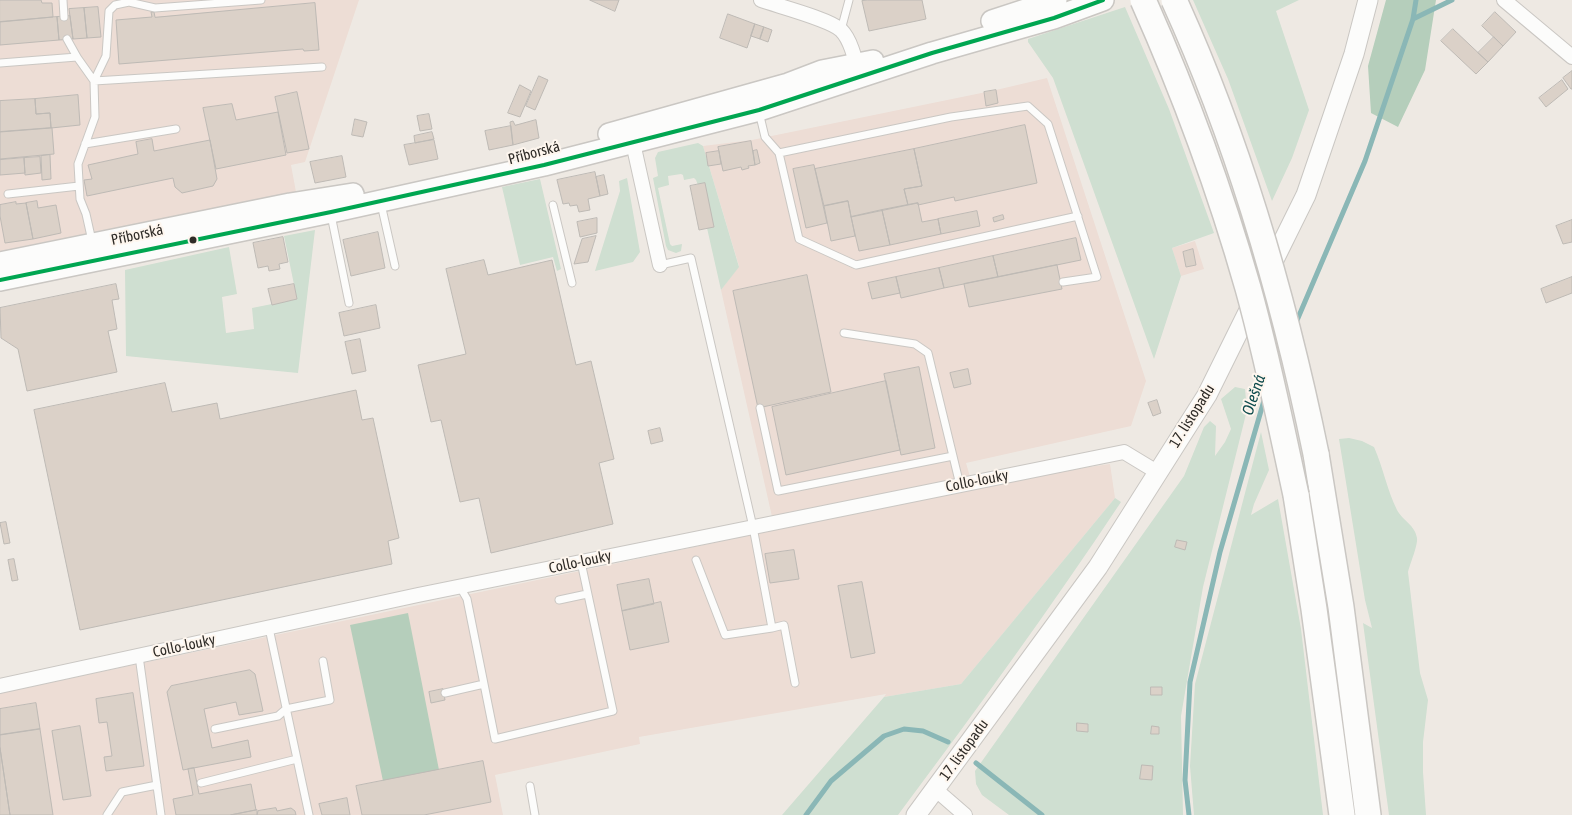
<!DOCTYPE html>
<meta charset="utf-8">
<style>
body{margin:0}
canvas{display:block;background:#eee9e3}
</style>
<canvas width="1572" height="815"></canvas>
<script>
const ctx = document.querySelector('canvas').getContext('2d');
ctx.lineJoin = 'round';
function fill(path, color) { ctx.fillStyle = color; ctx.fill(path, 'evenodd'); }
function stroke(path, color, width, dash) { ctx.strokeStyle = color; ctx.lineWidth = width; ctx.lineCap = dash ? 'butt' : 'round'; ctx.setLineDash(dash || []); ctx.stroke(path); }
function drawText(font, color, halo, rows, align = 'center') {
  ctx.font = font + ' "Asap Condensed",sans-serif'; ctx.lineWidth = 4; ctx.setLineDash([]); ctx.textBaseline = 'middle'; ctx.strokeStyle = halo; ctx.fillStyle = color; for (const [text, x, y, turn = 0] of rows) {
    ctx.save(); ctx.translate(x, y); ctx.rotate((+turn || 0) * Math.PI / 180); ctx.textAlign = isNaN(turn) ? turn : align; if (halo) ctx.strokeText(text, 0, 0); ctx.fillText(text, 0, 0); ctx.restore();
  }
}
const industrial = new Path2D(`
 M0,0H359L305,162L291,165L296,192L0,252Z
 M1047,78L1146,381L1131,426L966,463L973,487L1055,472L1110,464L1115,498L961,684L884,697L886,694L639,737L640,744L495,775L503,815H0V693L775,530L721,290L739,266L703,146L752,140L996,90Z
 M1195,241L1204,269L1181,276L1172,248Z`);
const green = new Path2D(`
 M1193,0H1299L1276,11L1309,110L1292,158L1272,201L1228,79Z
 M1125,7L1169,109L1214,233L1172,248L1181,276L1154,359L1053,78L1028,42V39Z
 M698,143L703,146L739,267L721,290L707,228L714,227L696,180L694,178L684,180L683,175L681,174L668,176L669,185L658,188L670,244L672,246L682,244L681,251L676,253L668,250L666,246L653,178L658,176L655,158L658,152Z
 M627,178L640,252L633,262L595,271L620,191L619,181Z
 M540,179L561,269L557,271L553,257L520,265L502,187Z
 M315,230L298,373L126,356L125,270L229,247L237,294L222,297L226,333L254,329L252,308L297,299L284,236Z
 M1235,387L1245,389L1247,410L1203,587L1181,716L1183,815H1009L982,795L976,784L975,771L1184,476L1204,427L1210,421L1216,426L1215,456L1225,442L1231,429L1221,399Z
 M1261,432L1269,470L1254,504L1251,515L1278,499L1301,629L1323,815H1194L1190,766L1195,684Z
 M1349,438L1362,441L1374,447C1383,467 1387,490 1397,510C1403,521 1415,525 1417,538C1418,545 1410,564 1408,572L1420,673L1428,700L1423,742V772L1426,815H1389L1363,623L1372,628L1365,600L1339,439Z
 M1115,498L1121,502C1050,609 975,712 898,815H782L884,697L961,684Z`);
const forest = new Path2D(`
 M1386,0H1436L1425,70L1398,127L1371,113L1368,66Z
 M408,613L439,770L383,781L350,625Z`);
const stream = new Path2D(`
 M1413,19L1452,0
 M1295,325L1365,161L1413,19L1416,0
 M976,763L1042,815
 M806,815L831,781L884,736L904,729L923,731L948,742
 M1189,815L1185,780L1190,682L1220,552L1265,397`);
const building = new Path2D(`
 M0,0H41L42,3H52L53,17L0,22Z
 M590,0H619L615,11Z
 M868,0H922L926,19L869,31L862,1Z
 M315,3L319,50L304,51L303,49L119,64L116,20L152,17L151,12H154L155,17Z
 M98,7L101,37L87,38L84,8Z
 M84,8L87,38L73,39L69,9Z
 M1495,12L1516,32L1503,46L1482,26Z
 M728,14L755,24L747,48L720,38Z
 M70,16L73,39L59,40L57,17Z
 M57,17L59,40L0,45V22Z
 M755,24L764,27L760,39L751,36Z
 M764,27L772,30L768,42L760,39Z
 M1453,29L1488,62L1476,74L1441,41Z
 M1494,37L1503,46L1488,62L1478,53Z
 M1572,71V89H1571L1563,78Z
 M539,76L548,80L535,110L526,106Z
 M1562,80L1568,89L1546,107L1539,98Z
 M520,85L531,91L520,117L508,113Z
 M996,90L998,103L986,106L984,92Z
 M297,92L309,149L287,153L275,97Z
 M78,95L80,125L51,128L50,113L36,114L35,99Z
 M35,99L36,114L50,113L51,128L0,132V101Z
 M232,104L236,120L278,112L286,155L216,169L203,108Z
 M429,114L432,129L420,131L417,116Z
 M355,119L367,122L363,137L352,135Z
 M536,120L539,138L513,145L510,122L513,121L515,125Z
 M1025,125L1037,183L955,201L954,197L918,205V203L908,205L904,189L922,186L914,149Z
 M511,126L513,145L489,150L485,131Z
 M52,128L54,154L0,159V132Z
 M432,132L434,139L415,143L414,136Z
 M152,139L154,151L210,140L217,179L213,186L182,193L175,187L173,178L87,196L84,180L92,179L88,165L138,154L136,142Z
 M434,140L438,159L409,165L404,145Z
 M751,141L755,165L748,166L749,168L742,170L741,167L723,171L718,147Z
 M914,149L922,186L904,189L908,205L851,217L848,201L824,206L815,169Z
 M757,150L760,163L755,165L753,151Z
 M719,151L721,164L708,166L706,153Z
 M50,155L51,179L42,180L41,156Z
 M342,156L346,177L315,183L310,162Z
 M40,157L41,173L25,175L24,158Z
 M24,158L25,173L0,175V160Z
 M814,165L827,223L806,228L793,169Z
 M595,172L600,196L588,199L590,210L579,212L577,205L570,206L569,203L563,204L557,180Z
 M604,175L608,194L600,196L596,177Z
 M705,183L714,227L699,230L690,186Z
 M37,201L38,208L56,205L61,233L33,239L26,203Z
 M848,201L855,236L831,241L824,206Z
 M16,202V204L26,203L33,239L5,243L0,216V205Z
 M918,203L922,222L938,219L941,234L890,245L882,210Z
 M882,210L890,245L859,251L851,217Z
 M977,211L980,226L941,234L938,219Z
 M1003,215L1004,219L994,222L993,218Z
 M597,218V233L580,237L577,222Z
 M1572,220V242L1563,244L1556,226Z
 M378,232L385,268L351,276L343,240Z
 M596,236L588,262L574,264L582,239Z
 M283,237L288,262L279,264L280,269L269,271L268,266L258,268L253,243Z
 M1076,238L1081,260L998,277L993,256Z
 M1193,249L1196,265L1186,267L1183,252Z
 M993,256L998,277L944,288L939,268Z
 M484,260L488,275L552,260L576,365L591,361L614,459L599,463L613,524L491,553L479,498L460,502L441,420L431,422L418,365L466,354L446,269Z
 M1057,265L1062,289L969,307L964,284Z
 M939,268L944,288L901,298L896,277Z
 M807,275L831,392L758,408L733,291Z
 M896,277L900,293L872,299L868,283Z
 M1572,277V293L1546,303L1541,289Z
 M116,284L119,299L112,300L117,329L108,331L117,372L27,391L18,349L1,338L0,308Z
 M294,284L297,299L272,305L268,289Z
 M376,305L380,328L344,336L339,313Z
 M360,339L366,371L352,374L345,342Z
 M919,367L935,448L901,455L884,374Z
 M968,369L971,384L954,388L950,373Z
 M886,381L900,450L786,475L772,407Z
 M165,383L172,412L217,403L220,419L356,390L362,420L373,418L399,538L388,541L392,564L80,630L34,410Z
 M1157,400L1161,413L1153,416L1148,403Z
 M660,428L663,441L651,444L648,431Z
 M6,522L10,543L4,544L0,523Z
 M1177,540L1187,542L1185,550L1175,547Z
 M794,550L799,579L770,583L765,554Z
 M14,559L18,580L12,581L8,560Z
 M649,579L654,604L622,611L617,585Z
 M862,582L875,653L851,658L838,586Z
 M661,602L669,642L630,650L622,611Z
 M250,670L255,674L263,711L239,715L236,702L204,709L212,748L248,740L251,757L183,770L167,692L171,686Z
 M1151,687H1162V695H1151Z
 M443,689L445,700L431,703L429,692Z
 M133,693L144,766L106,771L104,757L112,756L107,722L99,723L96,699Z
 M36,703L40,729L0,735V709Z
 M1077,723L1088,724V732L1077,731Z
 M80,726L91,796L63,800L52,731Z
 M1152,726L1159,727V734H1151Z
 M40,729L53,815H10L0,748V735Z
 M0,748L10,815H0Z
 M483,761L491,802L424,815H362L356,786Z
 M1142,765L1153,766L1152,780L1140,779Z
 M194,768L199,794L251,784L256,810L230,815H176L173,799L193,795L188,769Z
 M347,798L350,815H322L319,804Z
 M276,808L277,811L291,808L295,811L296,815H257L258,811Z
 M257,810V815H231Z`);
const lane = new Path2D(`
 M63,0L64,17
 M261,0L155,8L129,2L115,5L109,11L106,56L94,81L322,67
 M841,30L849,0
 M67,39L77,57L94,81L95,117L78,164L80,199L86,214L92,241
 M0,63L77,57
 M759,112L765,137L779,153L951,117L1028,106L1048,124L1097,277L1063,282
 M85,144L176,129
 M779,153L799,239L856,265L1078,216
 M8,194L79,186
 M381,204L395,266
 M553,205L572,283
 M331,215L349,303
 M660,265L691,258L753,527L772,628L784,625L795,683
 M844,333L915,344L928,353L960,485
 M760,408L778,491L953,456
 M696,560L725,635L772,628
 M460,587L467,599L495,739L613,711L581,562
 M559,600L587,594
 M269,628L309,815
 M139,656L161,815
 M445,693L484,684
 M215,729L278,716L286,709L330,700L323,661
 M201,783L297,759
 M530,786L535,815
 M107,815L122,792L157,785`);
const street = new Path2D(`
 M761,0C778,6 829,19 841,30C851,40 855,59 858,72
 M1504,0L1572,57
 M631,134L660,265
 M0,686L418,595L1124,452L1157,472
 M935,789L965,815`);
const secondary = new Path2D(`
 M916,815L1098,567L1207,395L1306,195L1354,54L1368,0`);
const primary = new Path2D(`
 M992,21L1056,0
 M609,134L788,84L822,71L873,61
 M0,263L290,204L353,194
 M0,280L331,212L544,165L759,110L932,53L1054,18L1103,0`);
const highway = new Path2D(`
 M1316,454L1341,607L1368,815
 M1296,495L1314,609L1342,815`);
const highwayBridge = new Path2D(`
 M1143,0C1185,94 1220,190 1248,288C1267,356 1281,426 1296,495
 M1174,0C1240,145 1284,298 1316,454`);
const bus1 = new Path2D(`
 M0,280L331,212L544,165L759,110L932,53L1054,18L1103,0`);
const markers = [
 [193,240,4.5,"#2e2b27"]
];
const streetNames = [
 ["Příborská",534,153,-15],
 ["Příborská",137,235,-12],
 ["17. listopadu",1192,416,-58],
 ["Collo-louky",977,481,-11],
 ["Collo-louky",580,562,-12],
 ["Collo-louky",184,646,-12],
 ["17. listopadu",964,750,-54]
];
const waterNames = [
 ["Olešná",1254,395,-71]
];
fill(industrial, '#edddd5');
fill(green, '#cfdfd1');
fill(forest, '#b5cebb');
stroke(stream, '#8ab7b6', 5);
fill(building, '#dbd1c8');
stroke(building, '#bebab5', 1);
stroke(lane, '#cac7c3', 9);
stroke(street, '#cac7c3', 16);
stroke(secondary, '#cac7c3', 21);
stroke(primary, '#cac7c3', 24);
stroke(highway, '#cac7c3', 28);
stroke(lane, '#fcfcfb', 7);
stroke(street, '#fcfcfb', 14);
stroke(secondary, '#fcfcfb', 19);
stroke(primary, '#fcfcfb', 21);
stroke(highway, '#fcfcfb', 25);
stroke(highwayBridge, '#cac7c3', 28, []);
stroke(highwayBridge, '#fcfcfb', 25);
stroke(bus1, '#00a651', 4);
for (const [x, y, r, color] of markers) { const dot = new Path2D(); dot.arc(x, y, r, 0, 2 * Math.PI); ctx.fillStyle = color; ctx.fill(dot); stroke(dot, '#fef6ee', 2); }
drawText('15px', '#2e2b27', '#fef6ee', streetNames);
drawText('italic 16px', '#0e4b4d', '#fef6ee', waterNames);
</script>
